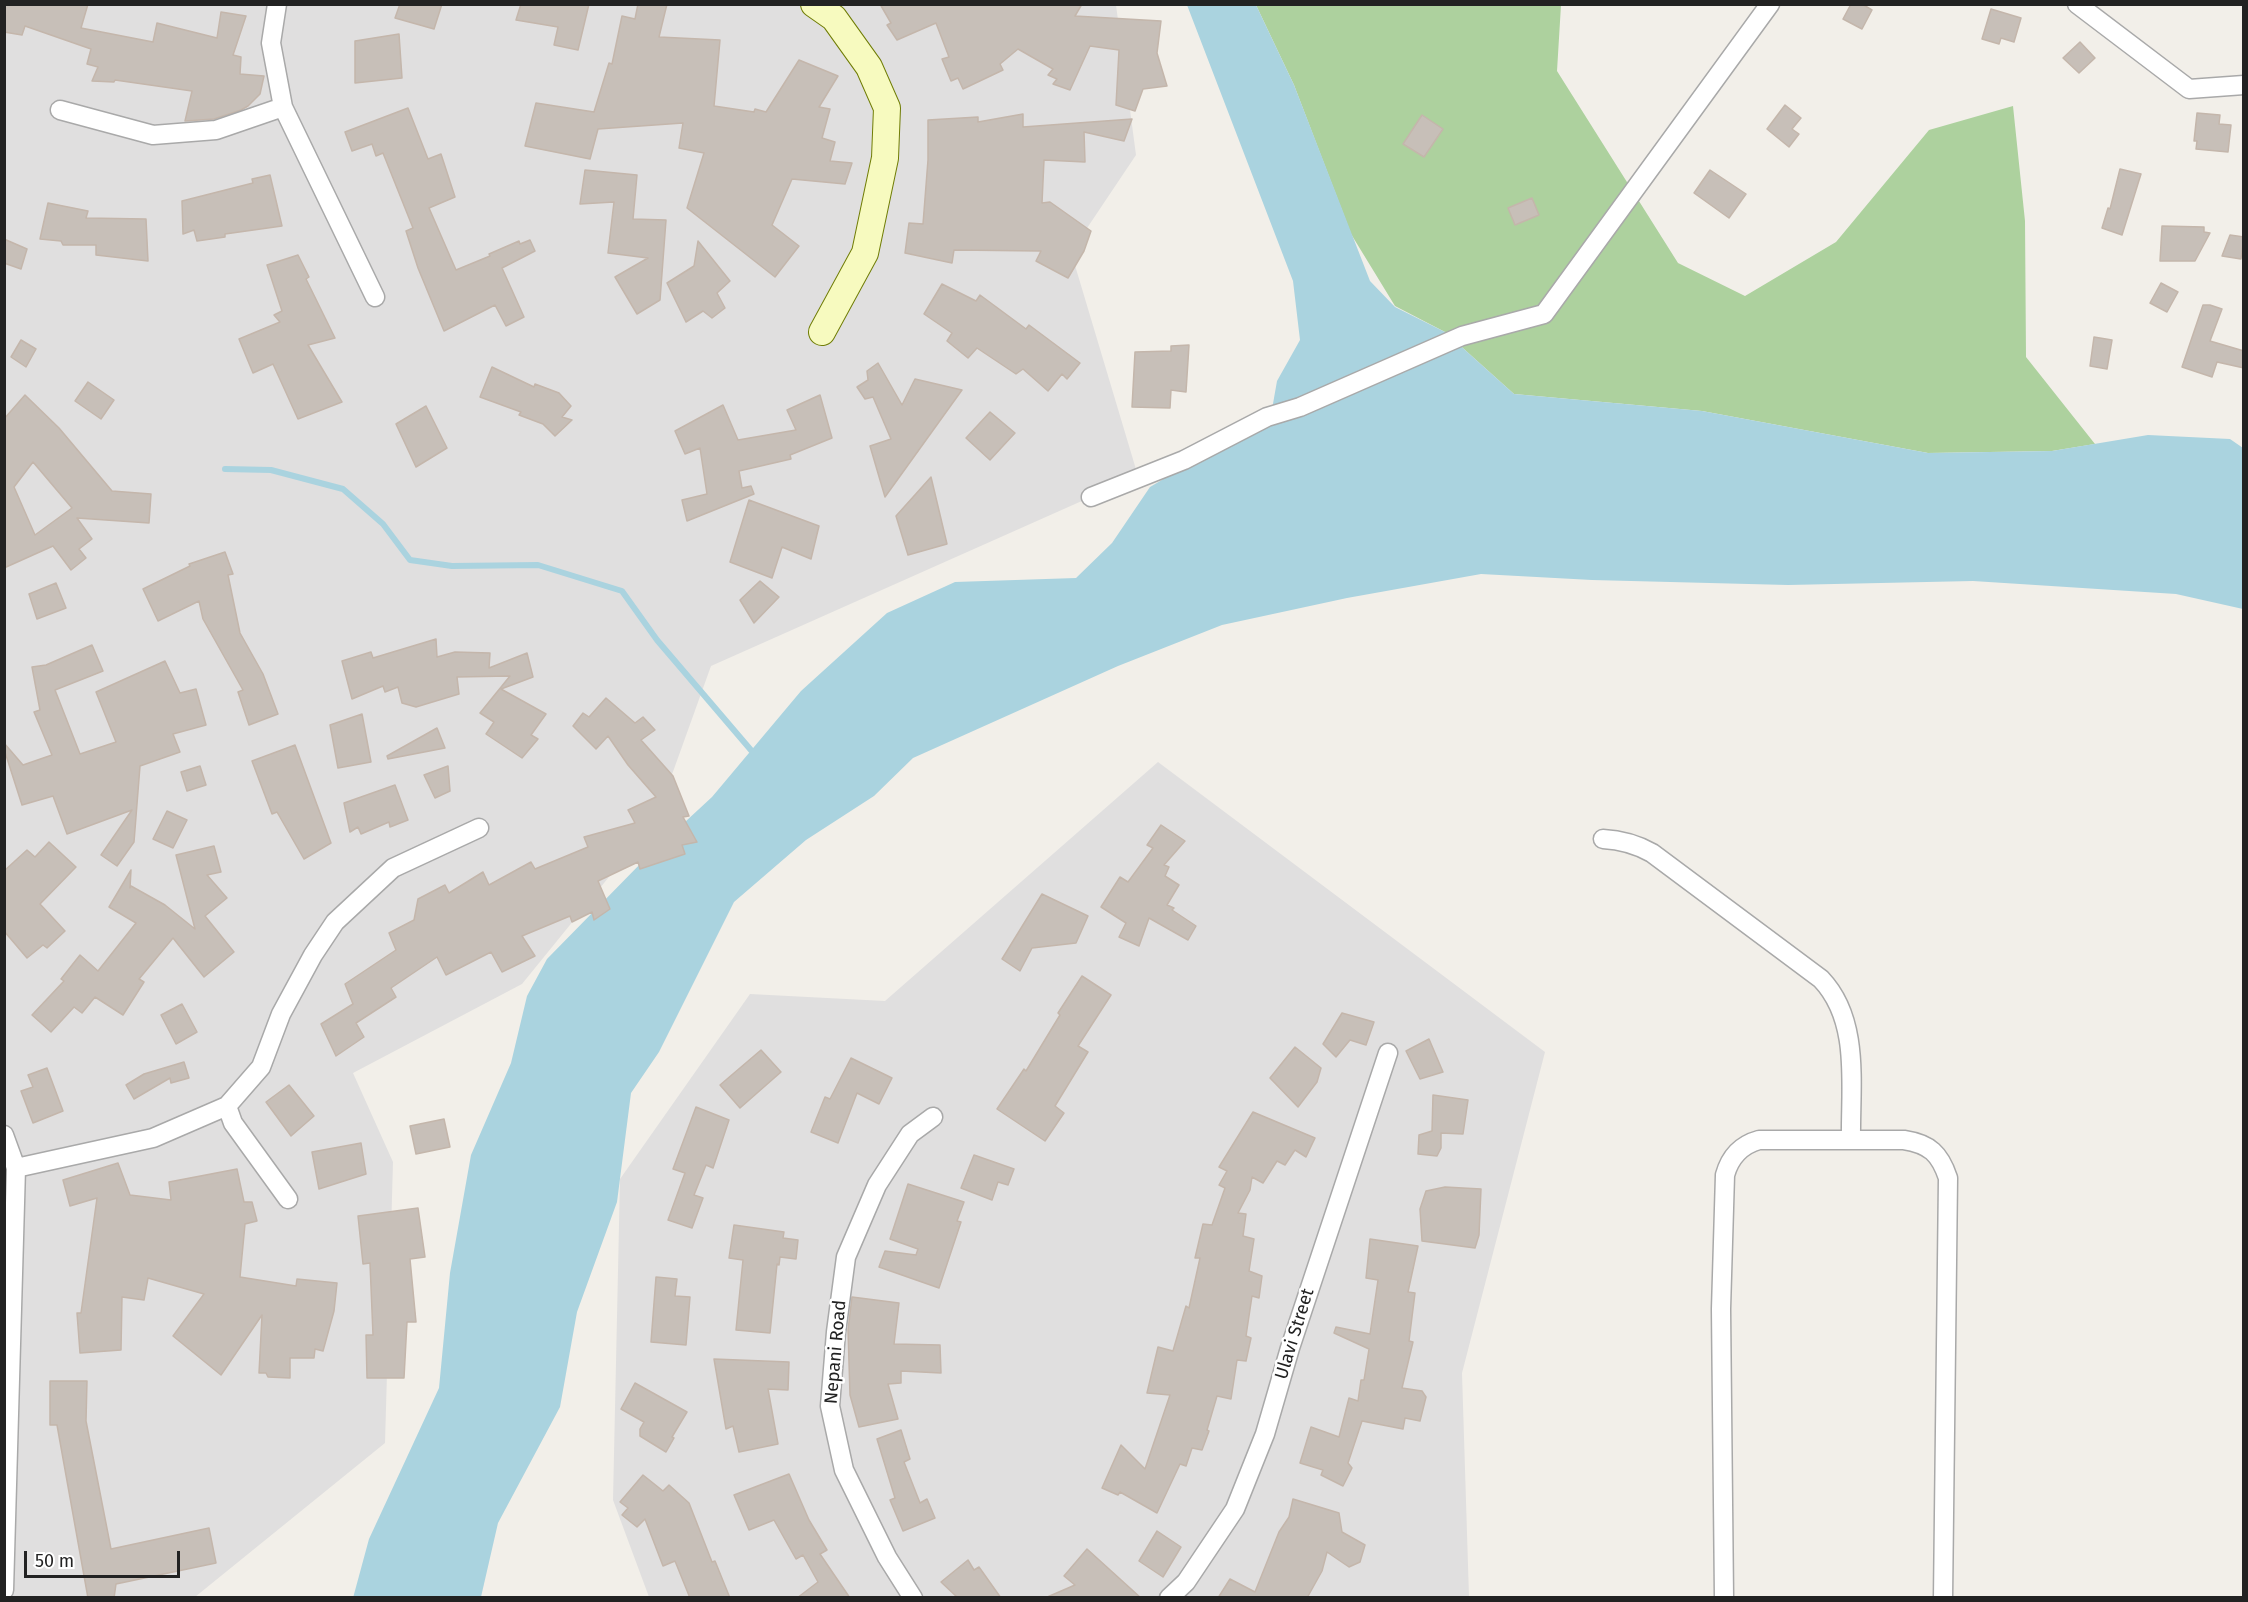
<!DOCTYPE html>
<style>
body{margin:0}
#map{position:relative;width:2248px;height:1602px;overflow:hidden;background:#f2efe9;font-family:"Fira Sans",sans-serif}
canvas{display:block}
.frame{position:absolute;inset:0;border:6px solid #222;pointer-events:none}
.scale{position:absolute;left:24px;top:1551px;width:156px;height:27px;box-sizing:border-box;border:3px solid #222;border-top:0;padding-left:8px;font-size:18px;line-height:21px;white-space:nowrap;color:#222;-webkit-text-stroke:4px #fff;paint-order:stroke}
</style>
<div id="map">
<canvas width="2248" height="1602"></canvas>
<div class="frame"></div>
<div class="scale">50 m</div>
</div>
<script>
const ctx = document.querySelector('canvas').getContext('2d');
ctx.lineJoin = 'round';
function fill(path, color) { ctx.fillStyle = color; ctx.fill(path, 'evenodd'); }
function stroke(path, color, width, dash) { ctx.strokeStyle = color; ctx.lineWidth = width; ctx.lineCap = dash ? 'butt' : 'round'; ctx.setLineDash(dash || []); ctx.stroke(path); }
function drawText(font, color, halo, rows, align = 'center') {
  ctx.font = font + ' "Fira Sans",sans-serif'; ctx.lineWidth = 5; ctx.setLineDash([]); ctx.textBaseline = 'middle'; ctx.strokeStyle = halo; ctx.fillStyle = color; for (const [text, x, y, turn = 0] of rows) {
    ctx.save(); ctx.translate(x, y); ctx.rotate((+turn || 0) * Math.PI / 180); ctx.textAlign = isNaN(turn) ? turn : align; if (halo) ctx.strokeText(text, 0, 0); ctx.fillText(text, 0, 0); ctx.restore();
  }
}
const residential = new Path2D(`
 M5,5H1116L1136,155L1071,252L1138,476L711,666L656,819L522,984L353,1073L393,1162L385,1443L195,1597H5Z
 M1158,762L1545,1052L1462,1373L1469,1597H649L613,1500L620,1179L750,994L885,1001Z`);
const forest = new Path2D(`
 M1256,5H1561L1557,71L1678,263L1745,296L1836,242L1929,130L2013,106L2025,221L2026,357L2095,444L2052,451L1928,453L1702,411L1514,394L1445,332L1395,306L1351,234L1294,85Z`);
const water = new Path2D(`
 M1187,5H1256L1294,85L1370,281L1395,307L1445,332L1514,394L1702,411L1928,453L2052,451L2148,435L2230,439L2243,448V609L2176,594L1973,581L1788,585L1592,580L1481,574L1347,598L1222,625L1118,666L913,758L874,796L806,840L734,902L659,1052L631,1093L617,1202L577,1312L560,1407L498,1523L481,1597L353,1598L369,1539L439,1388L450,1273L471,1155L511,1063L527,996L547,959L645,859L712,797L801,691L887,613L955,582L1076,578L1112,543L1150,487L1271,415L1277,381L1300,340L1293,281Z`);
const stream = new Path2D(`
 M225,469L271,470L343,489L383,524L410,560L452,566L538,565L622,591L657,640L756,756`);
const building = new Path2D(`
 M4,4H88L81,28L153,42L157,23L217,38L221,12L246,16L233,55L241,57L240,74L264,76L260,94L248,106L241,110L214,119L185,121L192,91L115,80L114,82L92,81L98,67L87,64L91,49L25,26L22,35L4,32Z
 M400,4H442L434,29L395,18Z
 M521,4H589L578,50L554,45L558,27L516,20Z
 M638,4H667L659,37L720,40L714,106L754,112L755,109L766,112L799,60L838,76L819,107L830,109L822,138L835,142L830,161L852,163L845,184L792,179L772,225L799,246L775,277L687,208L704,153L679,148L683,123L598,129L590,159L525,146L536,103L594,112L609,63L612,64L622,16L635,19Z
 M880,4H1082L1075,16L1161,21L1157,53L1167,86L1143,89L1135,111L1116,105L1119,50L1090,46L1070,90L1053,84L1057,79L1048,75L1053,69L1018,49L1000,64L1003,70L963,89L958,78L951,81L942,59L949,57L936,23L897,40L887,25L891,23Z
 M1851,4H1862L1872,10L1862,29L1843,19Z
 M1991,9L2021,18L2014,42L2001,38L1999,44L1982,39Z
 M399,34L402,78L355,83V41Z
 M2080,42L2095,58L2079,73L2063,58Z
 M1785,105L1801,118L1792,129L1799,134L1789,147L1767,129Z
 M408,108L428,159L441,154L455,197L429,208L456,270L490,256L489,254L519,241L520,244L530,240L535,251L502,268L524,317L506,326L495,305L444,331L418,268L406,231L413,228L383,153L376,156L372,144L352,151L345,132Z
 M2197,113L2220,115L2219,124L2231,125L2228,152L2196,149L2197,141H2194Z
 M1023,114V127L1132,119L1124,141L1084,132L1085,162L1044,160L1042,203L1050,202L1091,231L1084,251L1068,278L1036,261L1041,251L954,250L952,263L905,253L909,223L923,224L928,160V120L978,117V122Z
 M1422,115L1443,129L1424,157L1403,144Z
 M2120,169L2141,174L2122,235L2102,228L2108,208L2110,209Z
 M585,170L637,175L633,219L666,220L660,300L637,314L615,277L648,258L608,253L614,202L580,204Z
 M1710,170L1746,194L1729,218L1694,193Z
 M270,175L282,226L225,234V237L197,241L194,230L183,234L182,201L253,183L252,179Z
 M1532,198L1539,215L1515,225L1508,208Z
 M48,203L88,211L86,218L146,219L148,261L96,255V245H63L61,241L40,239Z
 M2162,226L2204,227V232L2210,233L2195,261H2160Z
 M2230,235L2244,237L2241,259L2222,256Z
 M4,239L27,249L21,269L4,263Z
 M698,241L730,281L717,293L725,308L712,318L703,311L686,322L667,283L694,266Z
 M298,255L309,277L306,279L335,338L308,345L342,402L298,419L273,364L253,373L239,339L280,322L274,315L282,311L267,265Z
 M2161,283L2178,292L2167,312L2150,303Z
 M942,284L976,301L980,295L1026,329L1029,325L1080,363L1067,379L1062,374L1048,391L1023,369L1016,374L977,348L968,358L947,341L952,333L924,314Z
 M2203,305H2210L2222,309L2210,341L2244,351V368L2217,362L2212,377L2182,367Z
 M2094,337L2112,340L2107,369L2090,366Z
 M21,340L36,349L26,367L11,357Z
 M1189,345L1186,392L1171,390L1170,408L1132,407L1135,352L1171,351V346Z
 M878,363L902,405L915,379L962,390L885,497L870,446L891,439L873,397L865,399L857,387L868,380L867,371Z
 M492,367L534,387L535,384L559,393L571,406L562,417L572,420L555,436L543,424L519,415L521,412L480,397Z
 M88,382L114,400L101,419L75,401Z
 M25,395L59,428L112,491L151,494L149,523L77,518L92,539L79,549L86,558L71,570L53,546L4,568V419ZM33,462L72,508L35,535L14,487Z
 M820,395L832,438L790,455L791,459L739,471L742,488L751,486L754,494L687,521L682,500L707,494L700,448L685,454L675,431L723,405L738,440L796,430L787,410Z
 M426,406L447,448L416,467L396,424Z
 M990,412L1015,433L990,460L966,438Z
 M931,477L947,544L908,555L896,516Z
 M749,500L819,526L811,559L782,547L772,578L730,562Z
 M225,552L233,574L228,575L240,633L263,674L278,714L249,725L238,692L243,690L203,619L199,601L158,621L143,589L190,566L189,564Z
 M760,581L779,597L754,623L740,600Z
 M56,583L66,608L37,619L29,594Z
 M436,639L437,657L455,652L490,653L489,668L527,653L533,677L501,689L546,714L531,735L538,739L522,758L486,734L494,722L480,713L510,676L457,677L459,694L416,707L402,703L398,687L385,692L383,686L352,699L342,661L371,652L373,658Z
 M92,645L103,671L55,690L80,754L116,742L96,692L165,661L180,693L196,689L206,725L173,734L180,752L140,766L134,842L117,866L101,855L132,810L67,834L53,796L22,805L4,749V743L23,765L52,755L34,712L40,710L32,667L46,665Z
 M606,698L635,723L643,717L655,730L641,740L673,776L689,816L683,817L697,842L682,845L685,854L640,869L638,862L598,881L610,909L594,920L592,912L572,922L570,916L522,936L535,956L502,972L491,952L446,975L437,957L391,988L396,997L356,1023L364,1037L336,1056L321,1024L353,1004L345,984L396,950L389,933L414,920L418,899L445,885L449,893L483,872L489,885L531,862L535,869L588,847L584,837L635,823L628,810L656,797L628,765L608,736L596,749L573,726L583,713L589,717Z
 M362,714L371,762L338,768L330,725Z
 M437,728L445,748L388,759L387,756Z
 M295,745L331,843L304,859L277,812L272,814L252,761Z
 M200,766L206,785L187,791L181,772Z
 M448,766L450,791L435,798L424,775Z
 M395,785L408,820L390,827L389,822L361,834L358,827L350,832L344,803Z
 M167,811L187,820L173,848L153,839Z
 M1161,825L1185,841L1164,865L1169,867L1165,876L1179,885L1167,905L1174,908L1172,910L1196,926L1188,940L1149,918L1139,946L1119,937L1126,923L1101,907L1120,877L1128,882L1153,848L1147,845Z
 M49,842L76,867L40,904L65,931L47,948L43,945L27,958L4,931V871L27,850L35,857Z
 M214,846L221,872L207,875L227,898L205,916L234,952L204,977L173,938L139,979L144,982L123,1015L95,997L82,1013L74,1007L51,1032L32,1015L64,981L61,979L80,955L98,971L136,923L109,907L131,870L130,888L131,886L165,905L195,929L176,855Z
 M1042,894L1088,916L1076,943L1032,948L1020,971L1002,959Z
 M1082,976L1111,995L1078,1046L1088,1052L1055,1106L1064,1113L1045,1141L997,1109L1024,1069L1026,1071L1060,1015L1058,1013Z
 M182,1004L197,1032L176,1044L161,1015Z
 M1342,1013L1374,1022L1366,1045L1350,1040L1336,1057L1323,1044Z
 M1429,1039L1443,1072L1420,1079L1406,1051Z
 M1295,1047L1321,1068L1317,1082L1298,1107L1270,1078Z
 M761,1050L781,1072L740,1108L720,1085Z
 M851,1058L892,1078L879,1104L857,1093L838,1143L811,1132L825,1097L830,1099Z
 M184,1062L189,1078L171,1083L170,1078L134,1099L126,1085L144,1074Z
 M47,1068L63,1111L33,1123L21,1091L33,1087L28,1075Z
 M289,1085L314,1116L291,1136L266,1102Z
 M1433,1095L1468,1100L1463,1134L1441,1133V1148L1437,1156L1418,1154L1419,1135L1432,1131Z
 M696,1107L729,1120L713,1168L706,1165L694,1195L703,1198L692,1228L668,1220L685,1173L673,1169Z
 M1253,1112L1315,1138L1306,1157L1295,1150L1285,1165L1277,1161L1263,1183L1252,1177L1250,1190L1238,1213L1246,1214L1243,1236L1254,1239L1249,1271L1262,1276L1259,1298L1252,1296L1246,1336L1251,1338L1246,1361L1237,1360L1231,1399L1217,1396L1207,1430L1209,1431L1202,1450L1192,1448L1186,1466L1180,1464L1157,1513L1120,1492L1118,1495L1102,1488L1121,1445L1145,1469L1170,1395L1147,1393L1158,1347L1173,1351L1186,1306L1189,1308L1200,1258H1195L1203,1224L1212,1225L1225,1188L1219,1185L1227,1171L1219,1167Z
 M444,1119L450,1147L416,1154L410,1126Z
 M361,1143L366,1174L319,1189L312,1152Z
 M974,1155L1014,1169L1008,1185L998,1182L992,1200L961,1188Z
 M118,1163L130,1195L171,1200L169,1182L237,1169L244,1202H252L257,1221L245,1224L240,1277L296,1286L297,1279L337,1283L334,1311L323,1351L315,1349L314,1358H290V1378L268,1377L266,1373H259L262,1315L221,1375L173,1336L204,1294L148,1278L144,1300L122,1297L121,1350L80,1353L77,1313H81L97,1198L70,1206L63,1180Z
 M908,1184L964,1202L957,1221L961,1222L939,1288L879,1267L885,1251L916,1255L918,1249L890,1239Z
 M1445,1187L1481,1189L1479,1235L1475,1248L1422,1241L1420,1209L1426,1191Z
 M418,1208L425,1257L410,1259L416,1322H407L404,1378H367L366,1335H373L370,1263L363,1264L358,1216Z
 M734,1225L784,1232L783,1238L798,1240L796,1259L780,1257L779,1265L777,1264L770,1333L736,1330L743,1260L729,1258Z
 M1370,1239L1418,1246L1408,1292L1415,1293L1409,1341L1413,1342L1402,1388L1422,1391L1426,1397L1420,1421L1405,1418L1403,1429L1362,1421L1348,1463L1352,1468L1343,1486L1321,1475L1323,1470L1300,1463L1311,1427L1339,1437L1349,1398L1358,1401L1361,1380H1364L1369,1349L1334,1333L1336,1327L1370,1334L1378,1280L1366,1278Z
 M656,1277L677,1279L675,1296L690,1297L686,1345L651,1342Z
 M852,1297L899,1303L894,1344L940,1345L941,1373L901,1371V1383L888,1384L898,1419L859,1427L850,1395L848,1330Z
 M714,1359L789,1362L788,1390L768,1389L778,1444L739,1452L733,1426L726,1429Z
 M50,1381H87L86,1421L111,1549L209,1528L216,1563L116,1584L114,1598H88L57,1425H50Z
 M635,1383L687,1412L672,1437L674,1438L666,1452L640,1436V1429L644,1422L621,1409Z
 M901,1430L910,1459L904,1462L920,1503L927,1499L935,1518L903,1531L890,1500L895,1498L877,1439Z
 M789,1474L809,1520L827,1550L820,1554L850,1598H797L818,1582L803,1555L796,1559L774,1520L749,1530L734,1495Z
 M643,1475L663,1491L669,1485L689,1503L712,1562L715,1561L730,1598H690L675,1561L663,1566L645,1519L637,1527L622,1515L628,1508L620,1502Z
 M1293,1499L1339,1513L1342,1532L1365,1545L1360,1562L1349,1567L1327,1552L1322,1571L1307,1598H1218L1230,1579L1255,1592L1279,1532L1289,1517Z
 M1157,1531L1181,1547L1163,1577L1139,1561Z
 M1087,1549L1141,1598H1045L1075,1585L1064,1576Z
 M968,1560L974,1570L979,1567L1001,1598H958L941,1582Z`);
const street = new Path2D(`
 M277,4L271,43L283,107L375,297
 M2077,4L2189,89L2244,85
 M60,110L153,135L216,130L283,107
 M1091,497L1184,460L1267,417L1300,407L1462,336L1544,314L1770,4
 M1603,839C1622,840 1636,844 1652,853L1821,979C1861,1021 1850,1087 1851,1140
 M4,1135L16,1168L4,1590
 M16,1168L153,1138L227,1106
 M288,1199L233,1123L227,1106L261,1067L281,1014L313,955L335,922L393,868L479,828
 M913,1598L887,1557L844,1470L830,1406L836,1332L846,1257L877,1185L910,1134L933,1117
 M1169,1598L1186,1582L1235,1509L1265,1434L1290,1348L1388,1053
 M1724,1598L1721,1309L1725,1175C1730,1157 1741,1145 1759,1140H1904C1930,1144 1940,1154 1948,1178L1943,1598`);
const secondary = new Path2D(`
 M814,4L834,18L869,67L887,108L885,158L865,253L822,332`);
const streetNames = [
 ["Ulavi Street",1295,1334,-73],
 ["Nepani Road",836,1352,-85]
];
fill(residential, '#e0dfdf');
fill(forest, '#add19e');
fill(water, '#aad3df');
stroke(stream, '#aad3df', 6);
fill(building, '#c7bfb8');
stroke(building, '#c4b6ab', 1.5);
stroke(street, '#a9a9a9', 21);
stroke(secondary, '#707d05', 28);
stroke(street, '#fff', 18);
stroke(secondary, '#f7fabf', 26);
drawText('18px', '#222', '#fff', streetNames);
</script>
